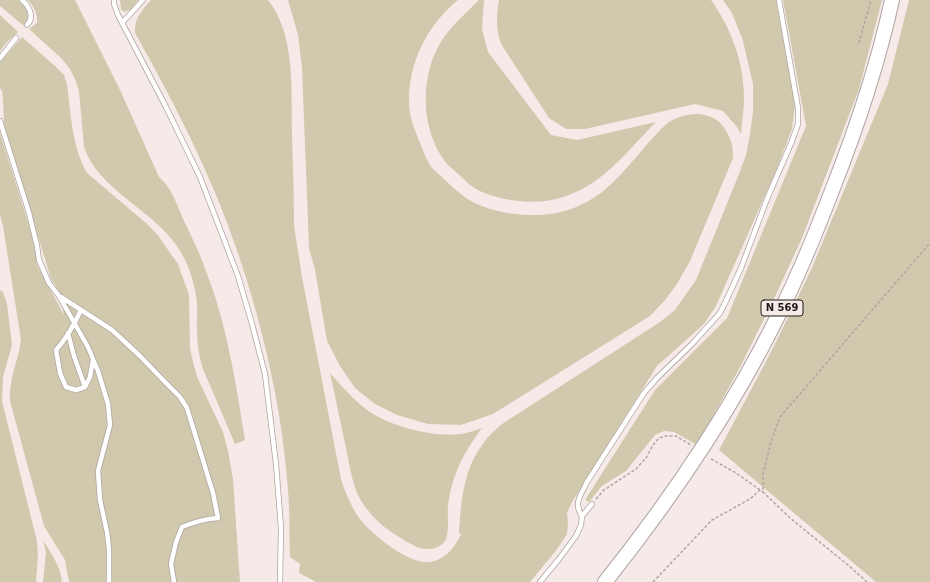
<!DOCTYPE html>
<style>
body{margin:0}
canvas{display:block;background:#f6eae8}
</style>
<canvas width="930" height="582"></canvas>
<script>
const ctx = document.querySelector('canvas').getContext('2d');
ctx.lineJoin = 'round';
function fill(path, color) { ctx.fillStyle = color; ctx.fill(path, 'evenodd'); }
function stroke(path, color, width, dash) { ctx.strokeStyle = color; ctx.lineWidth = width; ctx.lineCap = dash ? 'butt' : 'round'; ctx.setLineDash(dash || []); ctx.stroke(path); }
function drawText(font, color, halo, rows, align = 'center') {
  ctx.font = font + ' "DejaVu Sans",sans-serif'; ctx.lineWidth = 3.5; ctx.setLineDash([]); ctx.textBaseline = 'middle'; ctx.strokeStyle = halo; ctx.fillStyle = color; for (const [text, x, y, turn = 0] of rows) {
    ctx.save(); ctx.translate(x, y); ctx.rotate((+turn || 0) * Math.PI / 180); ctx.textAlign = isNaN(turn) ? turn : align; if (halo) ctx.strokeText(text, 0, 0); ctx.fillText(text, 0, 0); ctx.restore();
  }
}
const green = new Path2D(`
 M0,0H18C27,8 32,16 24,26L0,6Z
 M28,0H75L121,92L159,177C172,188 177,205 184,221C192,237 200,254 206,271C227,325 236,383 245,440L235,444L203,369C199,356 197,344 197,330C196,321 198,312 197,303C195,283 188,262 177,246C152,210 97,188 84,147L79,91L75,79L70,69L61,58L29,29L37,23C38,14 34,7 28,0Z
 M120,0H138L131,9L125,12L121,10Z
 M151,0H268C296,35 291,91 292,134C293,164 294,195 294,226L302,277L341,479C345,492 350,504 357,515C367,531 405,561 424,562C443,563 454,549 461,534L459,533C461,503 463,469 483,444C488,436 495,430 502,424L660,322L675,310L696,280L739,174L746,155L750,134L753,112V84L743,41L732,13L723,0H776L795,104L792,129L775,173L716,306L704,324L657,366L572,502L567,513L568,524L567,534L555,552L530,582H316L299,573L300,564L290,557C289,535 290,512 288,490C281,389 251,275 210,181C188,130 162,81 135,33C134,18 142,10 151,0Z
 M288,0H458C428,24 408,63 409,103C409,117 415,130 420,143C423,150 426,159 430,165C433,170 439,174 443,178C450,185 458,192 466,198C485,210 510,215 532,215C554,216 577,209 595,197C613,186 635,158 650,141C656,135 662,127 669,122C684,113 704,110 718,121C728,130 734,144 733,158L690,261L677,284L666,299L650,316L493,414L461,425L428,424L397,415L375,404L355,388L340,366L327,341L315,270L309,248L302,68L298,35Z
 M479,0H484L482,29L488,52L551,135L577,140L656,122C632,146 608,178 576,192C547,206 512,204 482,192C473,189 465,180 458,174C454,170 450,167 447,164C422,133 420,85 436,51C445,31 463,16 479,0Z
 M499,0H711C731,28 744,62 744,97C744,109 742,122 741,134L737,127L723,111L695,104L585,129H566L549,118L501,44C496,29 496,16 499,0Z
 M783,0H882L859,89L802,238L773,301L739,369L697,445L674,432L664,431L655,435L626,471L602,486L589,502L585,500L655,390L727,318L806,126Z
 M909,0H930V582H876L719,450L770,354L811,270L888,84Z
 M0,15L18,32L6,43L0,51Z
 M22,37L55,66L64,75L67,84C71,114 72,147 87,173L146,223L157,234L178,264L189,295L190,348L194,366L198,379L223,432L228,451L233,479L240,582H69L65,560L44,526L10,401C9,377 18,362 21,340L3,226L0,215V133L31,232L38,267L64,315L59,291L51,279L4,125L3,99L2,91L0,88V62Z
 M0,290L3,292L7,304L12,345L3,377L2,401L37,541L38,555L36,582H0Z
 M330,373C340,384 350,396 362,406C383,425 433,438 461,434C468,433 475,430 482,428C463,454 453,473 448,505C447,514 450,533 445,541C439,550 424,551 415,546C393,535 373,521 360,499C353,486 350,468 347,453C341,426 336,399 330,373Z
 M43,540C51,553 61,567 62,582H43L46,552Z`);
const path = new Path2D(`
 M859,43L871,0
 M711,459L736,473L763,492
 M596,499L604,490L636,469L646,458L653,445L659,438L666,436H676L691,445
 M653,582L712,520L750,499L760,490
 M867,582L848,565L790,518L763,492V474L771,442L780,417L930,243`);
const lane = new Path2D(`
 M22,0C29,6 35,17 27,25
 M114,0V4L118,15L166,107L200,177L238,276L252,324L265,374L276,464L281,528L280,582
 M122,23L143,0
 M0,58L16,38
 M0,121L29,213L37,246L39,260L49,283L59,296L88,347L98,371L108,404L110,425L98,471L100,500L107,532L109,549V582
 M61,297L112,330L140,356L165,382L180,397L187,408L213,493L218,518C205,519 194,522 182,527L176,542L171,564L174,582
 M81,310C74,325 67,338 56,350L60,373L66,387L76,390L85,387L90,377L93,360
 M68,333L74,356L85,387
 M582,516C573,503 581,495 587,482L644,393L657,378L692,344L720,313L726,301L741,268L767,199L792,141L798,124V108L779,0
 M540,582L559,559L576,536L581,525L582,516L592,504`);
const primary = new Path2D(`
 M605,582C672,498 733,408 780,312C800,272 817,230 833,188C857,127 878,64 892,0`);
const shields = [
 [782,308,42]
];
const shieldNames = [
 ["N 569",782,308]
];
fill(green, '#d1c9ae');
stroke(lane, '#aea3a1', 6);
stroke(primary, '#aea3a1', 16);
stroke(path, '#afa5a4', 1.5, [3, 2]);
stroke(lane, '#fff', 4.5);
stroke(primary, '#fff', 14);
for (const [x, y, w] of shields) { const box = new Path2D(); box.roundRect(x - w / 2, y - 8, w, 16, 3); ctx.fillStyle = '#f6eae8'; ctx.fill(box); stroke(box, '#1e1a19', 1); }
drawText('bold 10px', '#1e1a19', null, shieldNames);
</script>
